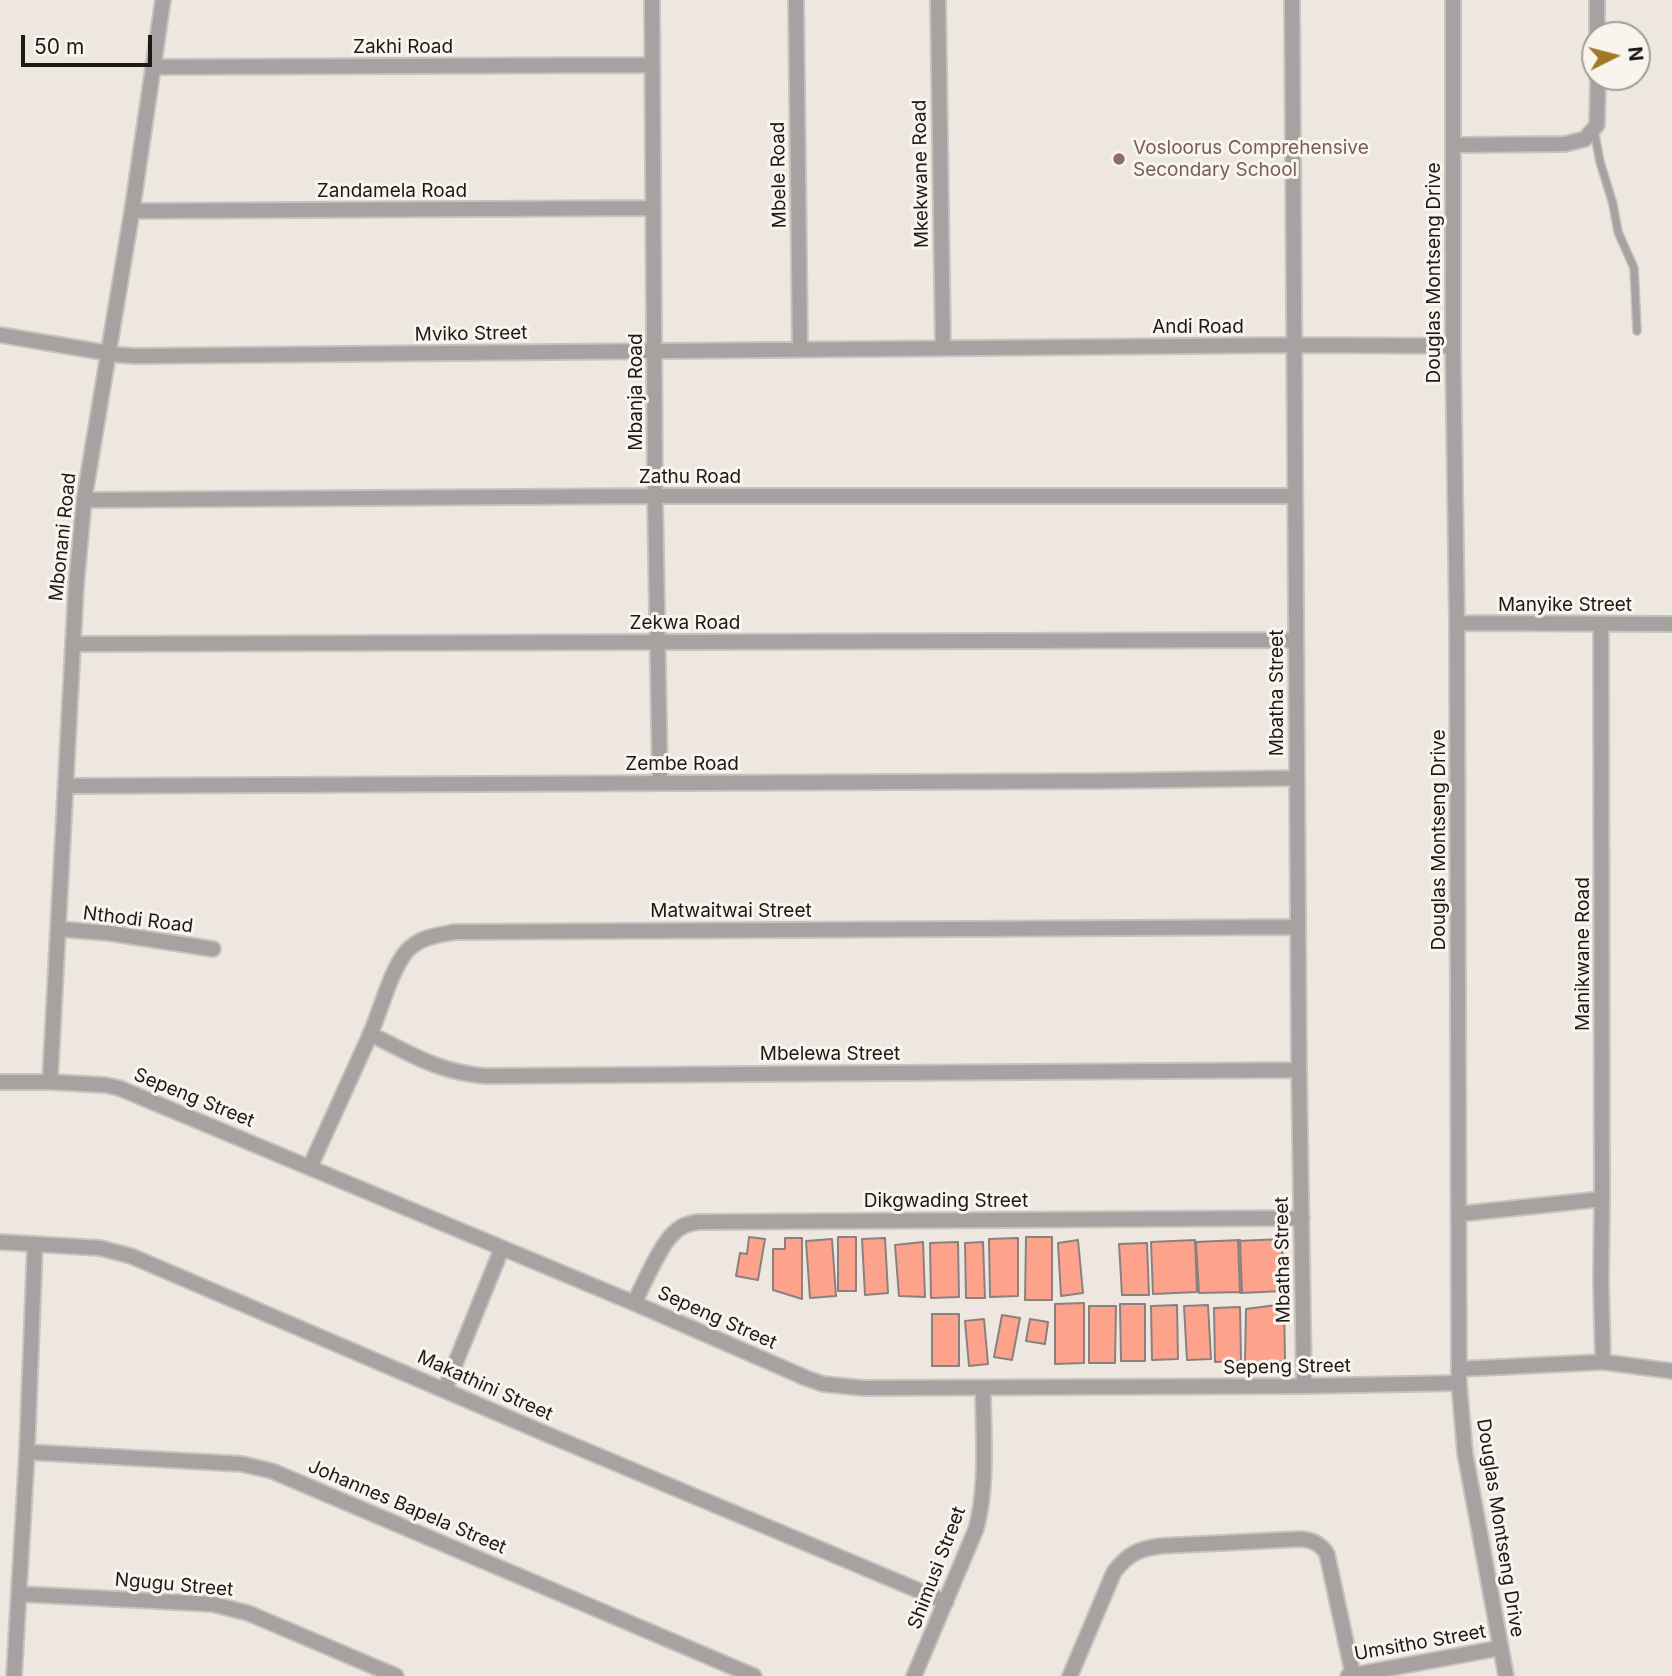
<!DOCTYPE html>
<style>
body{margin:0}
#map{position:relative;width:1672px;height:1676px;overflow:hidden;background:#ede7e0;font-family:Inter,sans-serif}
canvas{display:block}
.north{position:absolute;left:1581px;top:21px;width:70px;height:70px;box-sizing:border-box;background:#faf4ee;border:2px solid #a19d98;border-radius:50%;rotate:84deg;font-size:19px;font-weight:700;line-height:28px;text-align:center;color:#1c1a18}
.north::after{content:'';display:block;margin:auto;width:24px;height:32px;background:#9f7926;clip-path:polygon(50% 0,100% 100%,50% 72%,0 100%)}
.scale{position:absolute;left:21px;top:35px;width:131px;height:32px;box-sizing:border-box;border:4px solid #1c1a18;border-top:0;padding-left:9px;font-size:21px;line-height:24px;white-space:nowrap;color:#1c1a18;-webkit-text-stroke:5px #faf4ee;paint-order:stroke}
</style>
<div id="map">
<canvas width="1672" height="1676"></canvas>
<div class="north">N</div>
<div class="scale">50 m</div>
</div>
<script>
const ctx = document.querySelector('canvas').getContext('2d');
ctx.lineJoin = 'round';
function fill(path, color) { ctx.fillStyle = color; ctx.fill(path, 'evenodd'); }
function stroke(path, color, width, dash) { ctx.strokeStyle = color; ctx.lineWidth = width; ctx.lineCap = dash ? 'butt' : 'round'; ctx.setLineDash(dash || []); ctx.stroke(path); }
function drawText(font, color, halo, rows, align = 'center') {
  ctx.font = font + ' Inter,sans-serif'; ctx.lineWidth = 6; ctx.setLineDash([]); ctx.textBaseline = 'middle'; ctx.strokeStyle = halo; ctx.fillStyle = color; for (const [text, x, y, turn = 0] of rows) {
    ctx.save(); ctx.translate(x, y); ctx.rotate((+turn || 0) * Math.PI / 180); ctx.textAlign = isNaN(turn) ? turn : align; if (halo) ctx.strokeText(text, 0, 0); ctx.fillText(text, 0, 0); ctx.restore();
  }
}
const building = new Path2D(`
 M749,1237L765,1239L758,1280L736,1276L740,1253L747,1254Z
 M838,1237H856V1291H838Z
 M1026,1237H1052V1300H1025Z
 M785,1238H802V1299L773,1290V1249H785Z
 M885,1238L888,1293L865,1295L862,1239Z
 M1018,1238V1296L990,1297L989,1239Z
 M832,1239L836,1296L810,1298L806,1241Z
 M1282,1239L1284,1291L1240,1293L1238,1241Z
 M1078,1240L1083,1293L1061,1296L1058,1243Z
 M1195,1240L1197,1292L1153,1294L1151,1242Z
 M1240,1240L1242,1292L1199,1293L1196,1242Z
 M923,1242L925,1297L899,1296L895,1245Z
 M958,1242L959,1297L931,1298L930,1243Z
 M983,1242L985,1298H966L965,1243Z
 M1147,1243L1149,1295H1122L1119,1244Z
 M1084,1303V1363L1055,1364V1304Z
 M1120,1304H1145V1361H1121Z
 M1284,1304L1285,1361L1245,1364L1246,1309Z
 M1177,1305L1178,1359L1152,1360L1151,1306Z
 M1208,1305L1211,1359L1187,1360L1184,1306Z
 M1089,1306H1116L1115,1363H1089Z
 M1240,1307L1241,1361L1215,1362L1214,1308Z
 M932,1314H959V1366H932Z
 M1002,1315L1020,1318L1012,1360L994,1357Z
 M984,1319L988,1364L969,1366L965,1321Z
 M1030,1319L1048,1322L1045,1344L1026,1341Z`);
const lane = new Path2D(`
 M1594,130L1600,162L1613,204L1618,232L1634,268L1637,331`);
const street = new Path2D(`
 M652,0L655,496L660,783
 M796,0L800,349
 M938,0L943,348
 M1292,0L1299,1070L1304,1386
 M1453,0V346L1457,623L1459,1383L1465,1453L1506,1676
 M1597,0V35
 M153,67L652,65
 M1453,145L1565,144L1585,139L1597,125L1598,77
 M132,211L653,208
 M0,335L120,355L136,356L1294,345L1453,346
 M84,500L655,496H1295
 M1457,623L1672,624
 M1601,625L1602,1199L1601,1282L1603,1362
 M74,644L1296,640
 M67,786L1102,781L1297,778
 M58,929L109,933L213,949
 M370,1034C411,1054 438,1072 485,1076L1299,1070
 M0,1082H50L105,1085L119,1088L634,1303L806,1378L823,1384L863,1388L1304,1386L1459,1383
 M50,1082L76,587L84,500L132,211L163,0
 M310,1167C330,1123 350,1079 370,1035C380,1012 391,970 406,952C419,937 437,935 455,932L1298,927
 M1459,1214L1602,1199
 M0,1242L100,1248L131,1256L551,1436L946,1602
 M634,1303C644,1284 661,1242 677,1230C683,1225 691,1223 698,1222L1302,1218
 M1459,1369L1603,1362L1672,1371
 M445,1389L502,1248
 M27,1452L242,1464L272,1471L754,1676
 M20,1594L212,1604L248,1613L396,1676
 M14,1676L27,1452L35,1244
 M914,1676L976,1529C988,1486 983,1433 983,1388
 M1070,1676L1114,1572C1128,1554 1138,1549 1160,1546L1301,1539C1313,1540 1321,1544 1327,1554L1353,1675
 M1348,1676L1500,1648`);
const markers = [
 [1119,159,7,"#8d6e63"]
];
const streetNames = [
 ["Zakhi Road",403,47],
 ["Mkekwane Road",921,174,-91],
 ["Mbele Road",779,175,-91],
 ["Zandamela Road",392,191],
 ["Douglas Montseng Drive",1434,273,-90],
 ["Andi Road",1198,327],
 ["Mviko Street",471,334,-1],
 ["Mbanja Road",636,392,-90],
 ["Zathu Road",690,477],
 ["Mbonani Road",63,537,-84],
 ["Manyike Street",1565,605],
 ["Zekwa Road",685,623],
 ["Mbatha Street",1277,693,-90],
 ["Zembe Road",682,764],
 ["Douglas Montseng Drive",1439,840,-90],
 ["Matwaitwai Street",731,911],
 ["Nthodi Road",138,920,7],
 ["Manikwane Road",1583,954,-90],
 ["Mbelewa Street",830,1054],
 ["Sepeng Street",194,1098,22],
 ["Dikgwading Street",946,1201],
 ["Mbatha Street",1283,1260,-91],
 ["Sepeng Street",717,1318,24],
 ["Sepeng Street",1287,1367,-1],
 ["Makathini Street",485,1386,24],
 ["Johannes Bapela Street",407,1507,23],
 ["Douglas Montseng Drive",1500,1528,81],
 ["Shimusi Street",937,1568,-69],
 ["Ngugu Street",174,1585,5],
 ["Umsitho Street",1420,1643,-10]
];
const educationNames = [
 ["Vosloorus Comprehensive",1133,148],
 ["Secondary School",1133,170]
];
fill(building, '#fda38c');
stroke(building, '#89817f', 2);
stroke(lane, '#c7c2bc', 10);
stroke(street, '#c7c2bc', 18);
stroke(lane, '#a6a2a1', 7);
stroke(street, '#a6a2a1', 14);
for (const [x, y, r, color] of markers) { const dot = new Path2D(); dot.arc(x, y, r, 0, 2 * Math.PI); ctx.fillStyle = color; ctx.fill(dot); stroke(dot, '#faf4ee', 2.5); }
drawText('19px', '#1c1a18', '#faf4ee', streetNames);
drawText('19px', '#785e54', '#faf4ee', educationNames, 'left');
</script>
